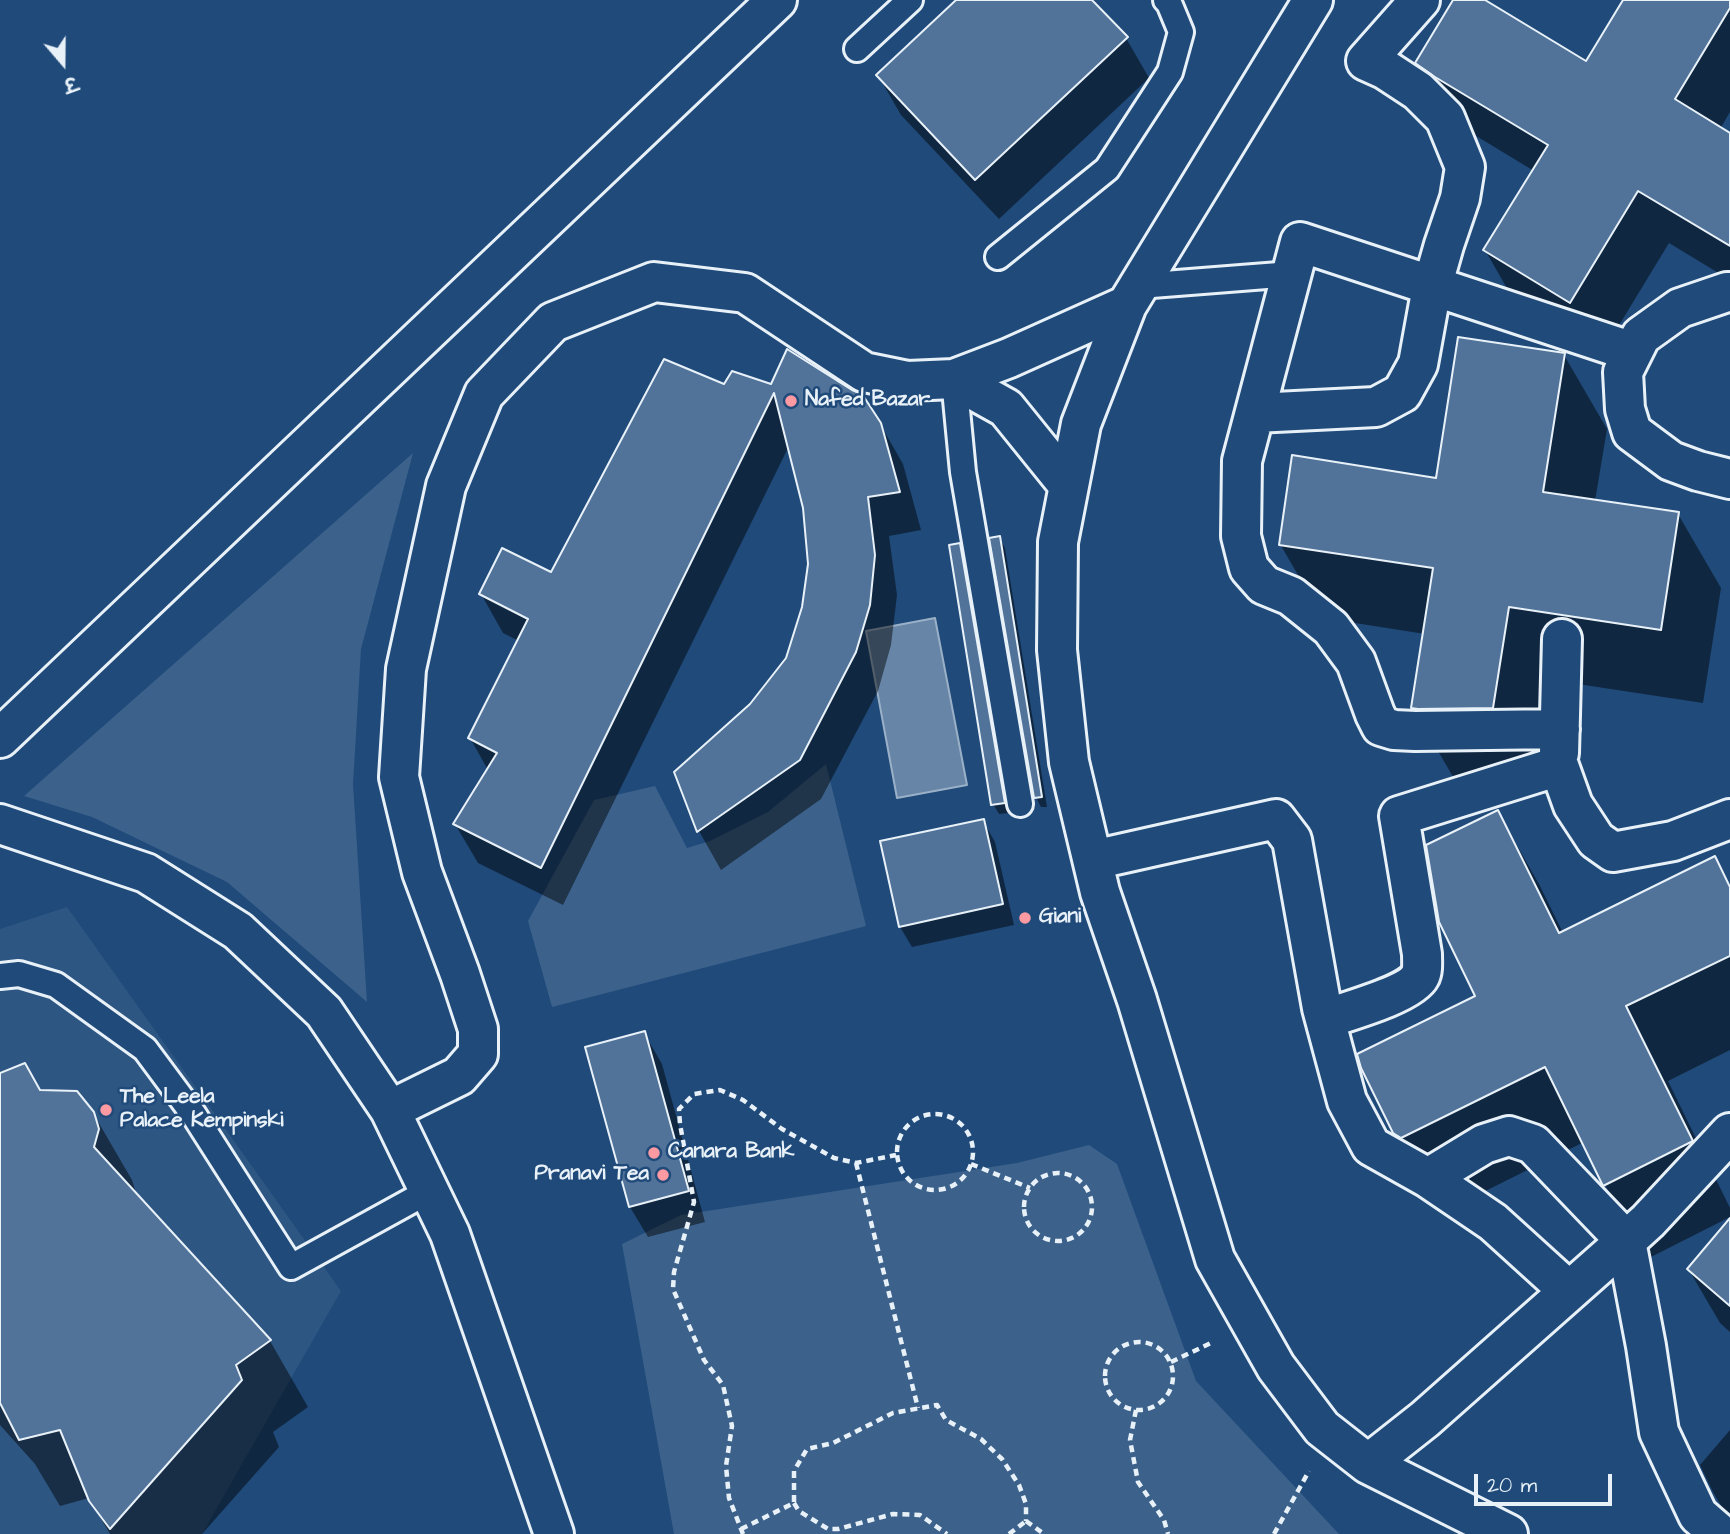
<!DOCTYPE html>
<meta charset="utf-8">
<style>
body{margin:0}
#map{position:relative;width:1730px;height:1534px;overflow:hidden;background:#1f4a7a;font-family:"Architects Daughter","Playpen Sans Deva",sans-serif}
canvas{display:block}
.north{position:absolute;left:28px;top:28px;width:70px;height:70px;-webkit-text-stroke:5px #1f4a7a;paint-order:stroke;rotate:160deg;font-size:19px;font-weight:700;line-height:28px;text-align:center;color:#e8f1f8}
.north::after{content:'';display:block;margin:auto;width:24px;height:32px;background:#e8f1f8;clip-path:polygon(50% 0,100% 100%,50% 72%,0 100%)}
.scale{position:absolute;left:1474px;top:1474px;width:138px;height:32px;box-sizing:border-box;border:4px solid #e8f1f8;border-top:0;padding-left:9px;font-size:21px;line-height:24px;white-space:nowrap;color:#e8f1f8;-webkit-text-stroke:5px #1f4a7a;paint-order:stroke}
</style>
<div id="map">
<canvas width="1730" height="1534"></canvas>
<div class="north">उ</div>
<div class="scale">20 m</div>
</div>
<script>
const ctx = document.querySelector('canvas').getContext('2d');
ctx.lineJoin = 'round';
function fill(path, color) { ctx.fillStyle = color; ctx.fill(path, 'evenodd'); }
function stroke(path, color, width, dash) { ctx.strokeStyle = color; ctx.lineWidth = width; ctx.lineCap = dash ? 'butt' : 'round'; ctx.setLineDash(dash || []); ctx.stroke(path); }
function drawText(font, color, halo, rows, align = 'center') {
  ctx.font = font + ' "Architects Daughter",sans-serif'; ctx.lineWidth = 5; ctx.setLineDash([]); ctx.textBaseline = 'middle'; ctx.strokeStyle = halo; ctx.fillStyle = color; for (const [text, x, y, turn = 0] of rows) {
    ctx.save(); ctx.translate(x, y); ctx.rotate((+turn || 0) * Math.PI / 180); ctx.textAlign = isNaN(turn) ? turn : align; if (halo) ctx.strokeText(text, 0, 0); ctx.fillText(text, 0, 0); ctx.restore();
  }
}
const built = new Path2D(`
 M67,907L341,1291L202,1534H0V929Z`);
const green = new Path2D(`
 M413,453L361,649L353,784L367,1002L227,882L92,817L24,796Z
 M826,764L866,926L552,1007L528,921L594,800L655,786L687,848L710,841L768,812Z
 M1089,1145L1117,1164L1196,1381L1339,1534H674L622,1244L681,1215L1017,1163Z`);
const water = new Path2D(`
 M935,618L967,785L897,798L866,631Z`);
const shadow = new Path2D(`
 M959,0H1090L1126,38L1149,78L999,219L901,115L878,75Z
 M1455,0H1481L1587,64L1625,0H1730V112L1720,129L1730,135V280L1669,243L1601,355L1516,304L1485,250L1534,171L1468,131L1448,117L1417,63Z
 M1564,355L1607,429L1595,501L1678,514L1721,588L1703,703L1551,680L1534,781L1456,782L1413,708L1425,634L1323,618L1280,544L1438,480Z
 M732,373L880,424L903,464L921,530L889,536L897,595L891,645L878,691L821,799L721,870L699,831L676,773L751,705L788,659L804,608L810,564L804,507L789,446L563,905L478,863L455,824L488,770L470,738L519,641L503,633L481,594L552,575L725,386Z
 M999,538L1005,548L1047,807H1041L1036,797Z
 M959,545L965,555L1009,813L999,814L993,804Z
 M1498,812L1540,886L1563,933L1714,858L1730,886V1050L1668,1081L1730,1208V1217L1647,1259L1605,1185L1584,1142L1445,1211L1437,1207L1394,1132L1478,997Z
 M983,821L995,842L1014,925L912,947L900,927L882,843Z
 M644,1033L662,1064L705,1222L648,1237L630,1207Z
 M0,1075L93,1113L132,1180L137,1196L270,1341L308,1407L273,1432L279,1447L202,1534H110L89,1498L60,1506L35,1464L0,1425Z
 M1730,1221V1332L1720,1323L1689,1270Z
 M1730,1430V1521L1713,1492L1700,1465Z`);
const building = new Path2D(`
 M956,0H1092L1128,37L975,180L876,75Z
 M1453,0H1485L1586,61L1623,0H1730V8L1675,99L1730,133V246L1638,191L1570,303L1483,250L1548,145L1435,77L1415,63Z
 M1458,337L1565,353L1543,492L1679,512L1661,630L1509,607L1493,708L1418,709L1411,708L1433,568L1279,545L1292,455L1436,478Z
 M787,349L852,390L862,394L881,423L900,492L868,497L875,555L870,605L856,652L800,760L697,832L674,772L750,704L786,658L802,607L808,564L803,508L774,393L541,868L453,824L497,753L468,738L528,619L479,594L502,548L551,572L664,359L724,384L732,371L771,384Z
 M1000,536L1042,797L1034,798L989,538Z
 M960,543L1005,803L991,805L949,545Z
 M1498,810L1559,933L1715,856L1730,887V956L1626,1006L1693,1141L1603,1186L1545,1067L1401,1138L1393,1133L1361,1068L1357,1054L1475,996L1439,922L1426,845Z
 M984,819L1003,904L899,927L880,841Z
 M645,1031L689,1191L629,1207L585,1047Z
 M25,1063L40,1090L77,1091L94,1112L99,1129L94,1147L271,1340L236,1365L242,1380L110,1529L89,1501L60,1430L19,1440L0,1403V1073Z
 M1730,1218V1306L1687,1269Z`);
const path = new Path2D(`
 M897 1152a38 38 0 1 1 76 0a38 38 0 1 1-76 0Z
 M856,1163L918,1408
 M971,1164L1030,1188
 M1024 1207a34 34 0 1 1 68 0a34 34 0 1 1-68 0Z
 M1105 1376a34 34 0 1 1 68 0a34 34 0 1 1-68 0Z
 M1171,1362L1213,1342
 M1136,1410L1130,1440L1138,1482L1164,1520L1168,1534
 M794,1503L799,1511L828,1529H838L893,1514L920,1515L947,1534
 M1026,1521L1044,1534
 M741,1529L794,1503V1471L807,1449L833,1443L893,1413L937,1405L946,1420L981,1439L1002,1459L1019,1485L1026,1504V1521
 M743,1534L729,1498L726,1466L732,1426L723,1385L704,1360L673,1289L674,1272L694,1202L680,1124L679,1109L694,1094L720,1090L743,1100L782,1129L834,1158L856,1163L896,1155
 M1009,1534L1026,1521
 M1274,1534L1309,1471`);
const lane = new Path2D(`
 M857,49L910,0
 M998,257L1107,169L1170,72L1181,32L1169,3L1166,0
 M1139,286L1292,274
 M954,379L963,472L1020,804
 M0,976L19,974L56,985L145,1049L194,1115L291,1267L429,1191`);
const street = new Path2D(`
 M1313,0L1127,305L1081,424L1058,542L1057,650L1069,762L1100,892L1137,1000L1215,1259L1276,1367L1322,1428L1368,1464L1425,1419L1626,1241L1648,1221L1730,1133
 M1730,292H1727L1680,308L1641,336L1623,372L1625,409L1632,432L1671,461L1698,471L1730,479
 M954,379L1006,408L1069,486
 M1255,413L1376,407L1402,393L1418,364L1432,287L1444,245L1460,198L1465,167L1445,118L1418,91L1386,70L1366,61L1420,0
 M1560,729L1415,731L1394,730L1381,726L1375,714L1356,662L1331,628L1291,596L1264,585L1249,568L1241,536L1242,461L1300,242L1633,352
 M0,738L777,0
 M1559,753L1562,639
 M0,824L146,873L238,931L324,1012L390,1110L450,1234L554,1534
 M1093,860L1276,819L1292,840L1322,1008L1347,1101L1371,1146L1428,1178
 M1325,1019C1345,1012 1411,994 1420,976C1423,971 1422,961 1422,954L1399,816L1559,766L1573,805L1596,840L1613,852L1673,841L1730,819
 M390,1110L459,1076L478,1054V1029L460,974L422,872L399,777L406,669L446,486L484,394L553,322L654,282L745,293L864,372L908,381L954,379L1009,358L1127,305
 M1569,1291L1493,1222L1428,1178L1484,1144L1509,1136L1533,1144L1626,1241L1646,1346L1659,1432L1698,1515L1720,1534
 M1368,1464L1508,1534`);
const markers = [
 [791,401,7,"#ff9aa2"],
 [1025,918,7,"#ff9aa2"],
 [106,1110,7,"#ff9aa2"],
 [654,1153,7,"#ff9aa2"],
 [663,1175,7,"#ff9aa2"]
];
const poiNames = [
 ["Nafed Bazar",805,401],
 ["Giani",1039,918],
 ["The Leela",120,1098],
 ["Palace Kempinski",120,1122],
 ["Canara Bank",668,1153],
 ["Pranavi Tea",649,1175,"right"]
];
fill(built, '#2e5683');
fill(green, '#3c628c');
fill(water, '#6685a7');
stroke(water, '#9ab0c7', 2);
fill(shadow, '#0007');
fill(building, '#517399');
stroke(building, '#e8f1f8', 2);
stroke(lane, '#e8f1f8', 30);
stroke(street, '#e8f1f8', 44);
stroke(path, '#e8f1f8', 4.5, [7, 5]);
stroke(lane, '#1f4a7a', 24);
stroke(street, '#1f4a7a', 38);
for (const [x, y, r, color] of markers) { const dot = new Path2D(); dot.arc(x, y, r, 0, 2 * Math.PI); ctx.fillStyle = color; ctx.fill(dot); stroke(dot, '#1f4a7a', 2.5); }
drawText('bold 21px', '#e8f1f8', '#1f4a7a', poiNames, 'left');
</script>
